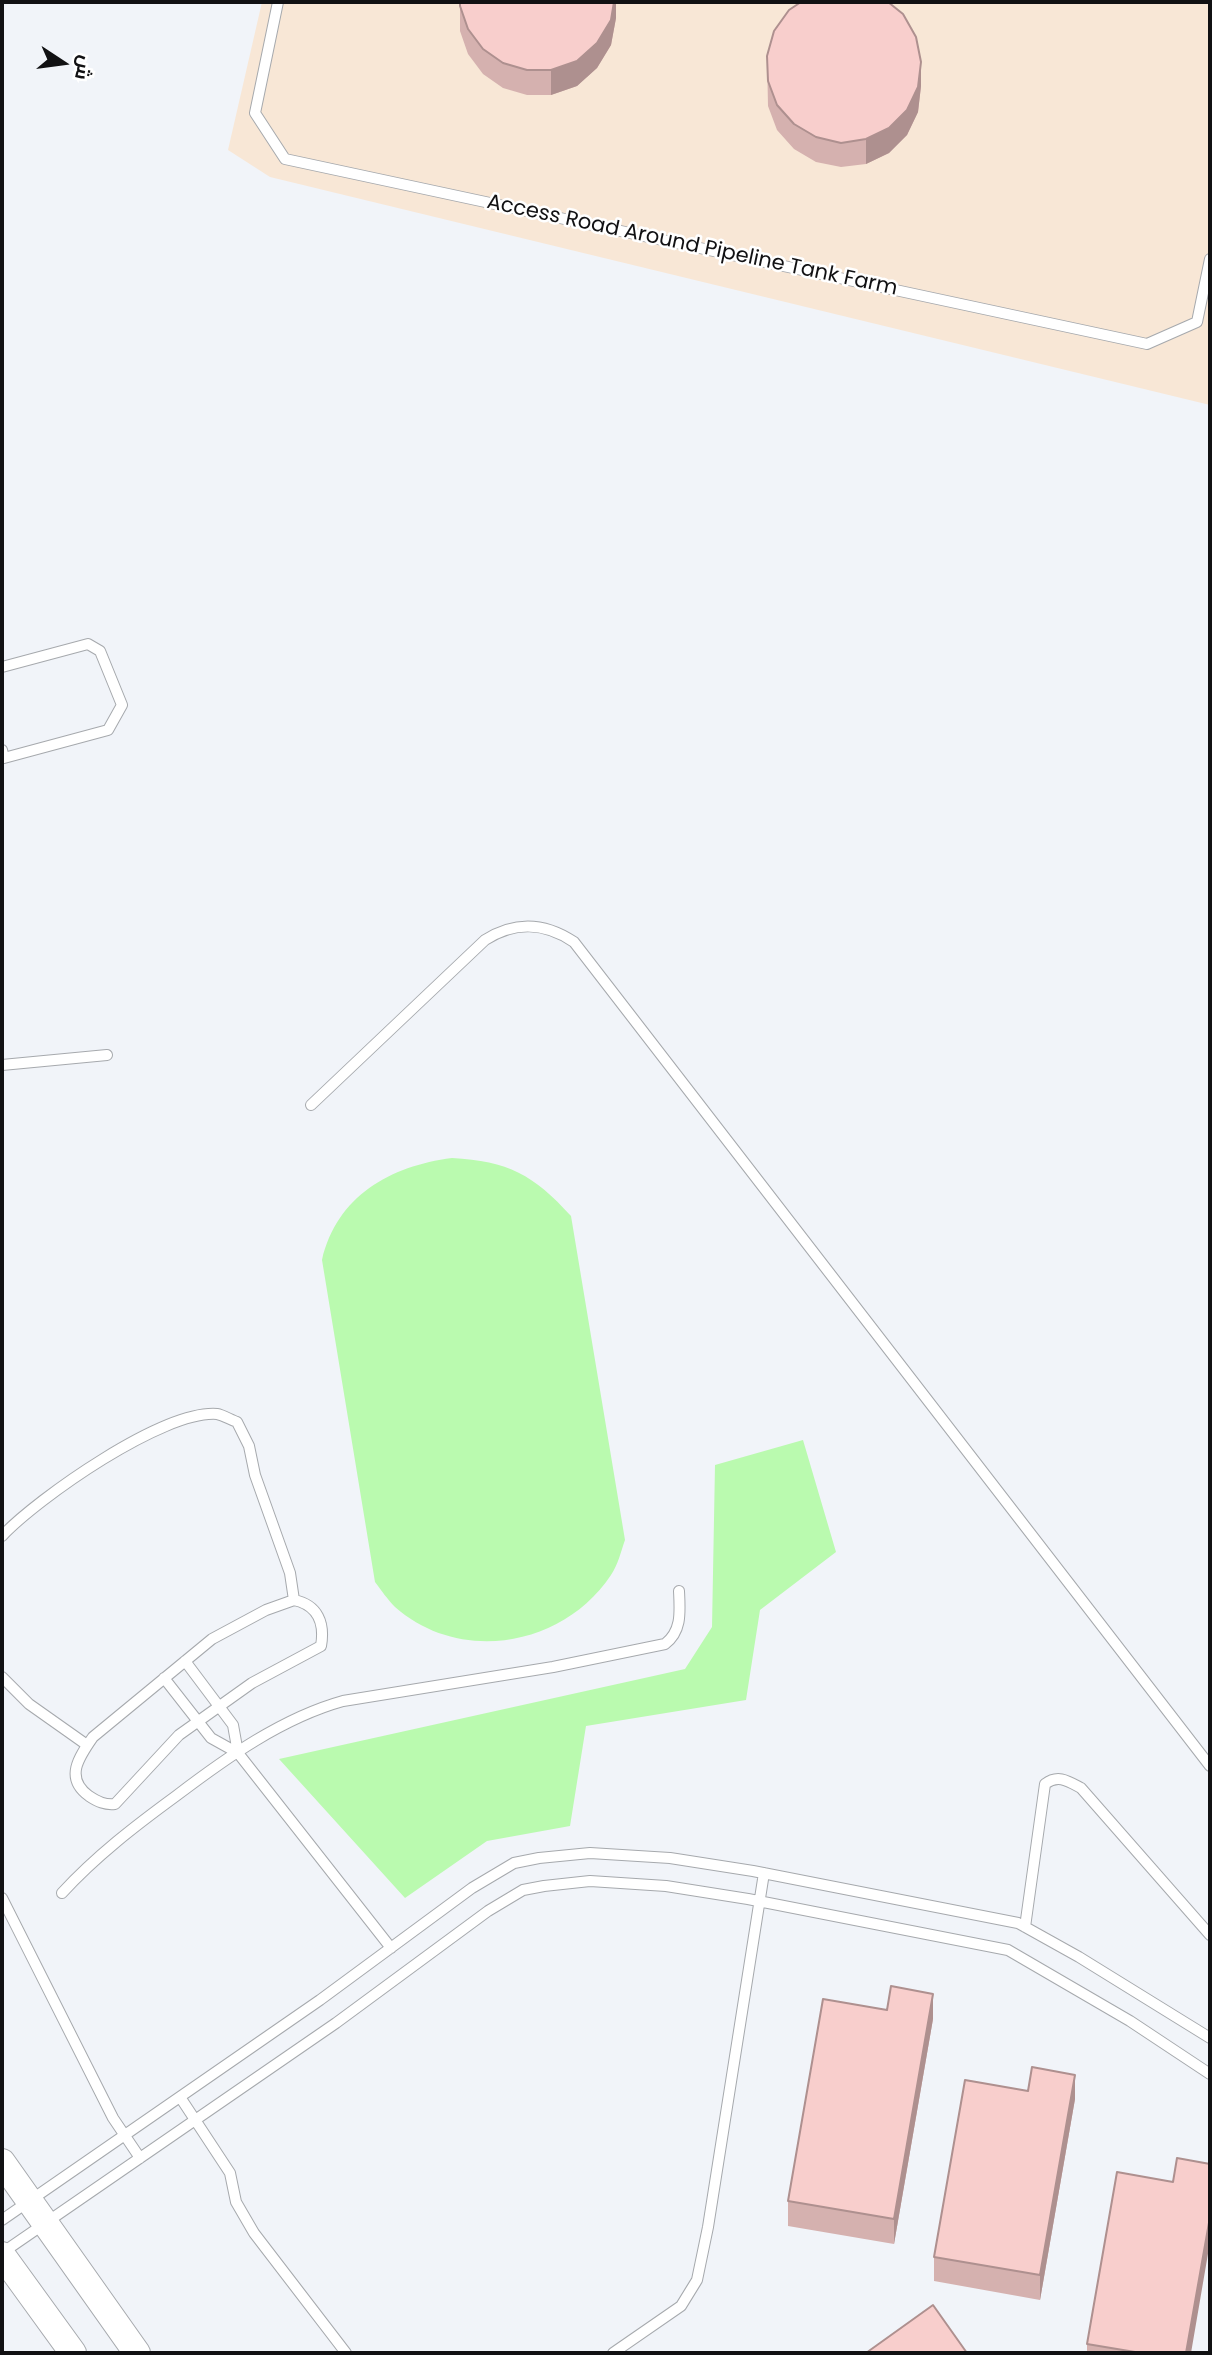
<!DOCTYPE html>
<meta charset="utf-8">
<style>
body{margin:0}
#map{position:relative;width:1212px;height:2355px;overflow:hidden;background:#f1f4f9;font-family:Poppins,Cairo,sans-serif}
canvas{display:block}
.frame{position:absolute;inset:0;border:4px solid #111113;pointer-events:none}
.north{position:absolute;left:28px;top:28px;width:70px;height:70px;-webkit-text-stroke:5px #fff;paint-order:stroke;rotate:103deg;font-size:19px;font-weight:700;line-height:28px;text-align:center;color:#111113}
.north::after{content:'';display:block;margin:auto;width:24px;height:32px;background:#111113;clip-path:polygon(50% 0,100% 100%,50% 72%,0 100%)}
</style>
<div id="map">
<canvas width="1212" height="2355"></canvas>
<div class="frame"></div>
<div class="north">ش</div>
</div>
<script>
const ctx = document.querySelector('canvas').getContext('2d');
ctx.lineJoin = 'round';
function fill(path, color) { ctx.fillStyle = color; ctx.fill(path, 'evenodd'); }
function stroke(path, color, width, dash) { ctx.strokeStyle = color; ctx.lineWidth = width; ctx.lineCap = dash ? 'butt' : 'round'; ctx.setLineDash(dash || []); ctx.stroke(path); }
function drawText(font, color, halo, rows, align = 'center') {
  ctx.font = font + ' Poppins,sans-serif'; ctx.lineWidth = 5; ctx.setLineDash([]); ctx.textBaseline = 'middle'; ctx.strokeStyle = halo; ctx.fillStyle = color; for (const [text, x, y, turn = 0] of rows) {
    ctx.save(); ctx.translate(x, y); ctx.rotate((+turn || 0) * Math.PI / 180); ctx.textAlign = isNaN(turn) ? turn : align; if (halo) ctx.strokeText(text, 0, 0); ctx.fillText(text, 0, 0); ctx.restore();
  }
}
const industrial = new Path2D(`
 M262,2H1210V405L270,177L228,150Z`);
const green = new Path2D(`
 M452,1158C508,1161 534,1175 571,1216L625,1540C621,1551 618,1565 611,1575C564,1646 461,1665 395,1607C388,1600 381,1590 375,1582L322,1260C337,1196 390,1166 452,1158Z
 M803,1440L836,1552L760,1610L746,1700L586,1726L570,1826L487,1841L405,1898L279,1759L685,1669L712,1627L715,1465Z`);
const service = new Path2D(`
 M278,2L255,113L285,159L1147,344L1197,322L1210,259
 M2,667L88,644L100,651L122,705L108,730L4,758L2,750
 M2,1065L107,1055
 M311,1105L485,940C515,921 544,922 574,942L1210,1766
 M2,1536C38,1498 163,1410 217,1414C223,1415 231,1420 237,1422L249,1446L255,1475L290,1573L294,1600
 M294,1600C318,1605 325,1623 321,1646L252,1683L179,1735L115,1804C105,1805 98,1802 89,1796C64,1778 79,1757 93,1737L212,1639L266,1610Z
 M185,1661L233,1725L238,1753
 M2,1677L29,1704L87,1745
 M164,1678L211,1738L238,1753L391,1948
 M62,1893C96,1856 135,1826 176,1796C226,1758 282,1718 343,1701L553,1667L665,1644C682,1631 680,1612 679,1591
 M2,1898L113,2118L140,2158
 M1025,1927L1045,1784C1058,1774 1068,1781 1081,1788L1210,1935
 M180,2097L230,2173L236,2202L254,2233L346,2353
 M2,2220L320,2000L472,1888L514,1863L539,1858L590,1853L670,1858L753,1871L1018,1923L1079,1957L1210,2038
 M2,2253L336,2023L488,1911L523,1890L544,1886L590,1881L666,1886L748,1899L1008,1950L1130,2021L1210,2074
 M613,2353L681,2306L697,2280L708,2227L764,1873`);
const tertiary = new Path2D(`
 M2,2162L137,2353
 M2,2255L73,2353`);
const wall = new Path2D(`
 M460,2H616V18L611,45L597,68L577,86L551,95H527L503,88L483,74L468,54L460,31Z
 M767,56L921,86L918,112L907,135L889,153L866,164L841,167L816,162L794,149L777,130L768,106Z
 M933,2019L894,2244L788,2226V2201Z
 M1028,2091L1075,2099L1040,2300L934,2281V2257Z
 M1087,2344L1191,2353H1087Z`);
const shadedWall = new Path2D(`
 M614,2H616V18L611,45L597,68L577,86L551,95V70Z
 M921,62V86L918,112L907,135L889,153L866,164V139Z
 M933,1994V2019L894,2244V2219Z
 M1075,2075V2099L1040,2300V2275Z
 M1210,2217V2242L1191,2353H1186Z`);
const building = new Path2D(`
 M460,2H614L611,20L597,43L577,61L551,70H527L503,63L483,49L468,29L460,6Z
 M801,2H888L903,14L916,37L921,62L918,87L907,110L889,128L866,139L841,143L816,137L794,124L777,105L768,81L767,56L774,31L789,10Z
 M891,1986L933,1994L894,2219L788,2201L823,1999L887,2010Z
 M1032,2067L1075,2075L1040,2275L934,2257L965,2080L1028,2091Z
 M1177,2158L1210,2164V2217L1186,2353H1141L1087,2344L1117,2172L1173,2182Z
 M933,2305L967,2353H866Z`);
const streetNames = [
 ["Access Road Around Pipeline Tank Farm",692,246,12]
];
fill(industrial, '#f8e7d6');
fill(green, '#bafaaf');
stroke(service, '#a6a9ad', 12);
stroke(tertiary, '#a6a9ad', 28);
stroke(service, '#fff', 10);
stroke(tertiary, '#fff', 26);
fill(wall, '#d5b1af');
fill(shadedWall, '#ae908f');
fill(building, '#f8cecc');
stroke(building, '#ae908f', 2);
drawText('21px', '#111113', '#fff', streetNames);
</script>
